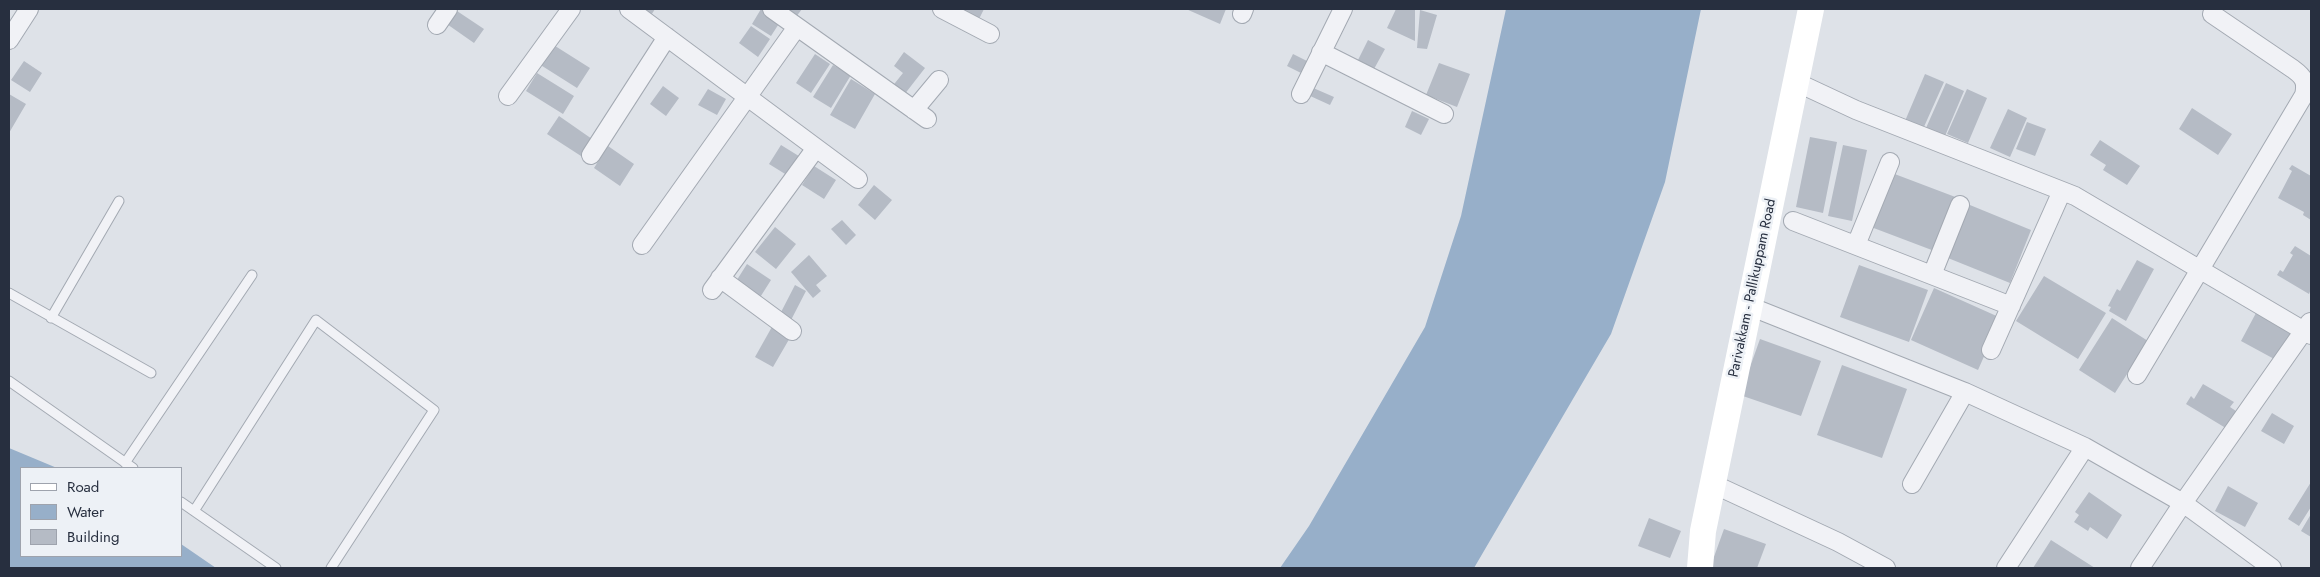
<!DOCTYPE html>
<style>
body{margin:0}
#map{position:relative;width:2320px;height:577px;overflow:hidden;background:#dee2e8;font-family:Jost,sans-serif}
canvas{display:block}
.frame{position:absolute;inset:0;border:10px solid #272f3f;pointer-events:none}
.legend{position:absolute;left:20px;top:467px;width:162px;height:90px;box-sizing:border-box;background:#edf1f6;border:1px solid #9ea3ad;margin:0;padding:6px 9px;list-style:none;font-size:15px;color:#272f3f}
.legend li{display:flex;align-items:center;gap:10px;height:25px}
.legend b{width:25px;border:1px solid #9ea3ad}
</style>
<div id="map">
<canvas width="2320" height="577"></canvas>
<div class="frame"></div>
<ul class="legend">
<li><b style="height:6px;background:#fff"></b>Road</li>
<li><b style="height:14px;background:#97afc9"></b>Water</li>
<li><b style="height:14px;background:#b5bbc5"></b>Building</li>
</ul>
</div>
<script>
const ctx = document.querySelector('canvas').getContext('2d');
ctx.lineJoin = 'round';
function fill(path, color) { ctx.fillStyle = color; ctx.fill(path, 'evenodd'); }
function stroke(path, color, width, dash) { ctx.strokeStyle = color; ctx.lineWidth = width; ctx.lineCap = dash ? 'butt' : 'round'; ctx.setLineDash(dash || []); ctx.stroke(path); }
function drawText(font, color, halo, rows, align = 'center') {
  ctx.font = font + ' Jost,sans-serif'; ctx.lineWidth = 5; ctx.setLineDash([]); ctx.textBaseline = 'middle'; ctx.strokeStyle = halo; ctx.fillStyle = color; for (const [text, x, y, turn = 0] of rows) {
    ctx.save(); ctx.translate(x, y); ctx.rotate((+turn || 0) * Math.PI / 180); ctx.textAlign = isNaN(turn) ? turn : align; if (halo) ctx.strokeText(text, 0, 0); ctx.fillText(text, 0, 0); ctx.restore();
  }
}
const water = new Path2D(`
 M1506,9H1701L1665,182L1611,334L1474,568H1280L1309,526L1425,327L1461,216Z
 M9,448L57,468H21V556H181V544L216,568H9Z`);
const building = new Path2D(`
 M454,9L484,29L474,43L444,22Z
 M630,9H655L648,20Z
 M761,9H766L782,19L771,36L752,24Z
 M783,9H802L796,17Z
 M947,9H984L977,23Z
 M1186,9H1226L1220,24Z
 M1396,9H1415V41L1387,28Z
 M1420,10L1437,15L1427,49L1417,48Z
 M751,26L770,39L758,57L739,43Z
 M1368,40L1385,49L1374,69L1358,60Z
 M552,44L590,68L577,88L539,64Z
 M904,52L925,68L904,95L891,88L903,73L894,66Z
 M815,54L830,64L811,93L796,83Z
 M1293,54L1309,62L1303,74L1287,66Z
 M24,61L42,73L30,92L11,80Z
 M1439,63L1470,74L1457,107L1426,95Z
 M833,65L851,75L831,108L813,97Z
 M537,73L574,96L563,114L526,91Z
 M1925,74L1944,82L1923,129L1905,121Z
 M851,79L875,94L855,129L830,115Z
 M1946,83L1964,91L1945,136L1926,128Z
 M663,86L679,98L666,116L650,104Z
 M1311,87L1334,97L1330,105L1308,95Z
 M708,89L726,99L717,115L698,105Z
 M1967,89L1987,98L1968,143L1947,134Z
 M9,94L26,104L9,133Z
 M2192,108L2232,134L2218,155L2179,129Z
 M2008,109L2027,118L2010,157L1990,148Z
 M1412,111L1429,119L1421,135L1405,127Z
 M559,116L592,139L581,156L547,134Z
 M2027,122L2046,129L2035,156L2016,149Z
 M1810,137L1837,142L1823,213L1796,207Z
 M2100,140L2140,166L2127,185L2103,170L2106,165L2090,155Z
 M781,145L802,158L790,177L769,164Z
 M1843,145L1867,150L1852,221L1828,216Z
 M608,146L634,164L620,186L594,168Z
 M2292,165L2311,176V220L2303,215L2304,212L2278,198L2292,171L2289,169Z
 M814,166L836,180L824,199L802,185Z
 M1892,173L1958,198L1937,252L1871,227Z
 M874,185L892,200L875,220L858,205Z
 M1965,203L2031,230L2010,283L1943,256Z
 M842,220L856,235L846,245L831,229Z
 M775,227L796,244L776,269L755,252Z
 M2295,246L2311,256V289L2309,294L2277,275L2280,270L2283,272L2293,255L2290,253Z
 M809,255L827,276L816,285L821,291L813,298L791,272Z
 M2137,260L2154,269L2126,321L2109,311L2111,307L2108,306L2117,289L2120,291Z
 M747,264L771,280L759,299L735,283Z
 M1859,265L1928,290L1909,342L1840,317Z
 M2044,276L2106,313L2078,359L2016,321Z
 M795,285L806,291L790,322L779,316Z
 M1934,288L2001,318L1978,370L1911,340Z
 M2256,313L2291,332L2276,360L2241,341Z
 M2112,318L2148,341L2115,393L2079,370Z
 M773,325L791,336L773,367L755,357Z
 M1760,339L1821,361L1801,416L1740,395Z
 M1842,365L1907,389L1882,458L1817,435Z
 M2203,384L2234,402L2230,407L2239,413L2229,430L2186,404L2191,396L2194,399Z
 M2272,413L2294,426L2284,444L2261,431Z
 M2311,482V507L2299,526L2288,519Z
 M2228,486L2258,503L2245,527L2215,511Z
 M2089,492L2122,515L2107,539L2090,527L2088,531L2074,522L2079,515L2075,512Z
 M2311,514V537L2301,531Z
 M1649,518L1681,531L1670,558L1638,546Z
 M1724,529L1766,544L1757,568H1710Z
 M2051,540L2095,568H2033Z`);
const lane = new Path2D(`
 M9,293L151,373
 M51,318L119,201
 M9,381L133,468
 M125,463L252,275
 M181,502L276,568
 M194,511L316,320L434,410L331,568`);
const street = new Path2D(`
 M629,9L858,179
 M772,9L927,119
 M942,9L990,34
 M1242,14L1244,9
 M437,25L448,9
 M9,40L29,9
 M1321,52L1444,114
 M1796,82L1856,110L2075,196L2311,335
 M1301,94L1343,9
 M508,96L571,9
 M914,110L939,80
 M591,155L667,37
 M1793,221L2011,306
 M642,245L792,34
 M1856,245L1890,162
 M1932,275L1960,205
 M720,278L792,331
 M712,290L816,148
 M1749,306L1965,392L2085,447L2183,503L2272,568
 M1991,350L2062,191
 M2137,375L2304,95C2307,82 2304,77 2293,69L2212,14
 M1713,484L1838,542L1886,568
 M1912,484L1965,392
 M2006,568L2085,447
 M2140,568L2183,503L2310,322`);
const secondary = new Path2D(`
 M1700,568L1703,531L1811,9`);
const streetNames = [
 ["Parivakkam - Pallikuppam Road",1753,288,-78]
];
fill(water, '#97afc9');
fill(building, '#b5bbc5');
stroke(lane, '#a3a9b2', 11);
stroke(street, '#a3a9b2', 20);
stroke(lane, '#f1f2f6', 9);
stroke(street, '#f1f2f6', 18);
stroke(secondary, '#fff', 26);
drawText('14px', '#272f3f', '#edf1f6', streetNames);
</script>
